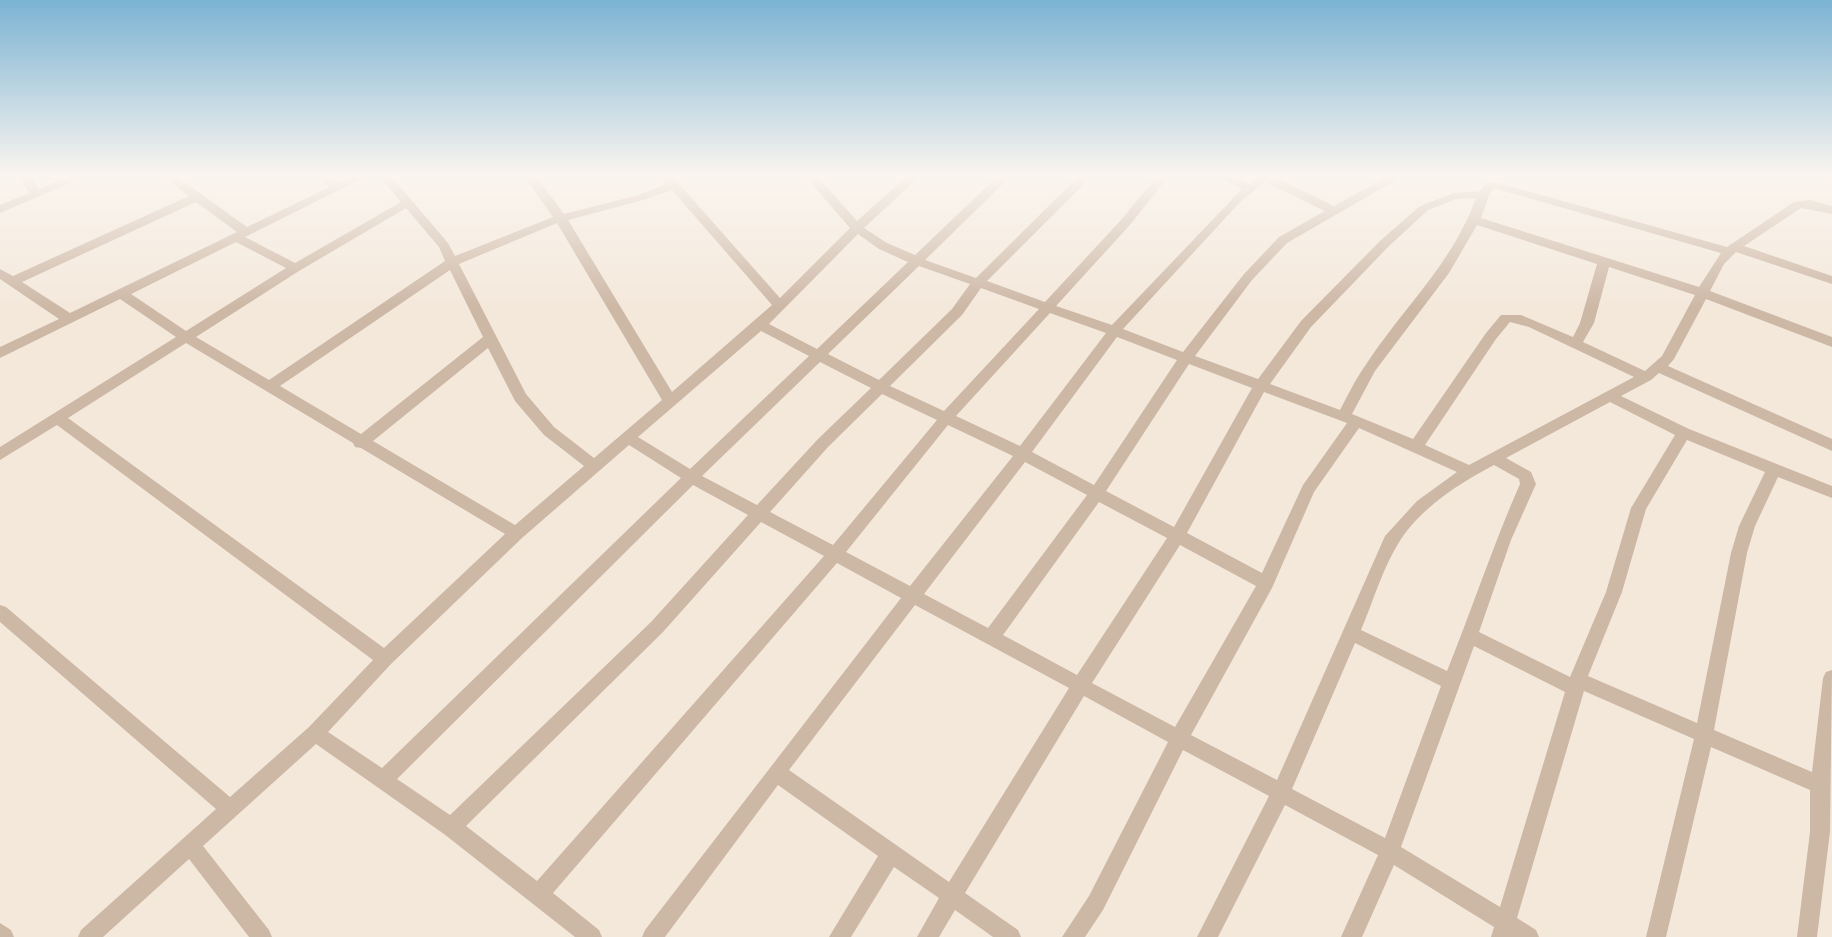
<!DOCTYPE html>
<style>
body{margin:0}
canvas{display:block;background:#f4e8db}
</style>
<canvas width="1832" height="937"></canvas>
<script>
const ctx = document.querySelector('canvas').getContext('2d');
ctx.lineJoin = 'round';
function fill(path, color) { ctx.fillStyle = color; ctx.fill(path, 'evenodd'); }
const minor = new Path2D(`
 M17,176H29L39,189L70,176H86L0,213V205L30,193Z
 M162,176H176L247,227L330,187L314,176H328L339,182L352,176H367L245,237L295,263L401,202L379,176H391L448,243L455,256L553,217L524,176H536L564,214L635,196L666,184L660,176H672L780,298L850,228L805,176H817L857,221L907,176H920L864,228L887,243L915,255L998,176H1011L925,260L976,278L1079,176H1092L987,281L1045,302L1121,220L1157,176H1169L1129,226L1056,306L1112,325L1242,189L1218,176H1233L1249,184L1259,176H1272L1334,206L1388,176H1403L1287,243L1252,280L1195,356L1258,379L1301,321L1380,241L1420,206L1454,193L1480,191L1487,182H1495L1727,247L1794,202L1810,200L1832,206V214L1801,208L1744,246L1832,276V284L1736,252L1724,264L1710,291L1832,337V347L1706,299L1674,359L1668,366L1832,439V451L1659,373L1651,380L1621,396L1689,429L1832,486V498L1778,477L1755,526L1747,553L1714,730L1812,772L1823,678L1826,672L1832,670L1830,832L1817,937H1797L1810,832V790L1711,747L1666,937H1646L1694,739L1584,691L1517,918L1536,930L1539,937H1491L1494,927L1394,865L1362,937H1341L1378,855L1285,805L1218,937H1197L1269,796L1183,750L1103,910L1085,937H1062L1089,896L1168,742L1084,696L965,893L1018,930L1021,937H993L955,910L939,937H917L939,898L894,867L851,937H829L878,856L778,785L665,937H642L645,930L901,598L837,563L553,893L599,930L602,937H575L444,834L316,744L203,846L269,930L272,937H249L189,859L103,937H78L81,930L216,809L0,622V605L6,607L230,797L309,727L373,660L57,425L0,460V447L176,337L120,299L0,358V347L59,319L0,279V269L13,276L189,196ZM1265,182L1325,211L1279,237L1244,274L1183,352L1123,329L1241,201ZM1494,188L1721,253L1699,287L1481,218L1489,195ZM672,190L772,305L672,392L568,220L643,200ZM1476,198C1453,263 1402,309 1365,366C1355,380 1348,395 1340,410L1270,384L1311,327L1388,247L1428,210L1456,199ZM196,202L237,232L70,313L22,282ZM406,208L439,247L445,261L269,380L196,337L299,271ZM557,223L662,400L594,458L554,427L526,394L459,264ZM1477,225L1597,264L1580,323L1573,337L1521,315H1501L1486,333L1413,439L1352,414L1375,371L1449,273ZM858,234L879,249L908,262L817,349L769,324ZM236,242L286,268L186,331L131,294ZM919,266L970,284L952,309L879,380L828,354ZM1609,267L1695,295L1662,356L1645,371L1583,342L1594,323ZM450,270L483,337L361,434L280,386ZM981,288L1039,309L944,411L890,386L962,315ZM1050,313L1106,333L1020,446L956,416ZM1510,322L1529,327L1634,377L1469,465L1425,445L1496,339ZM761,331L809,356L690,469L638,437ZM1117,337L1177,360L1094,485L1032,452ZM186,343L353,443L355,447L361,448L505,534L384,648L68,418ZM488,348L515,401L544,435L584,466L515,525L373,441ZM820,362L871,388L818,439L757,505L702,476ZM1189,364L1252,388L1174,527L1106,491ZM1264,392L1347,423L1303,485L1262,573L1187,533ZM882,394L937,420L833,545L770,512L828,447ZM1610,402L1675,435L1631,508L1606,592L1570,677L1479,632L1511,540L1536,484L1531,472L1506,458ZM948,425L1013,456L910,586L846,552ZM1359,428L1457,472L1417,501L1385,536L1277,780L1191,735L1272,588L1314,492ZM1687,440L1765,472L1739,526L1731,553L1697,723L1588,676L1622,592L1646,509ZM629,445L681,478L382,768L328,732L391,664L522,538ZM1025,462L1087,495L988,628L924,594ZM1494,465L1519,479L1520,484C1493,545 1472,609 1447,671L1361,630C1373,602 1382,570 1398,544C1419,509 1458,484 1494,465ZM693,485L748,515L651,622L450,815L397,779ZM1099,502L1167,538L1077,675L1003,635ZM761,522L824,556L537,881L466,826L663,632ZM1180,545L1256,586L1175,727L1092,683ZM915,605L1069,688L949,882L789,770ZM1355,643L1441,686L1385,838L1292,789ZM1474,646L1565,692L1500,907L1401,847Z
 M0,923L11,930L14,937H0Z`);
fill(minor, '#cdb8a6');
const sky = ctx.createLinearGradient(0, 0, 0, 307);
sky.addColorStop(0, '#7bb3d3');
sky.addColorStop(0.57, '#faf5ef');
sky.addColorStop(1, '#faf5ef00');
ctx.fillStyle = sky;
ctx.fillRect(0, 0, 1832, 307);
</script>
